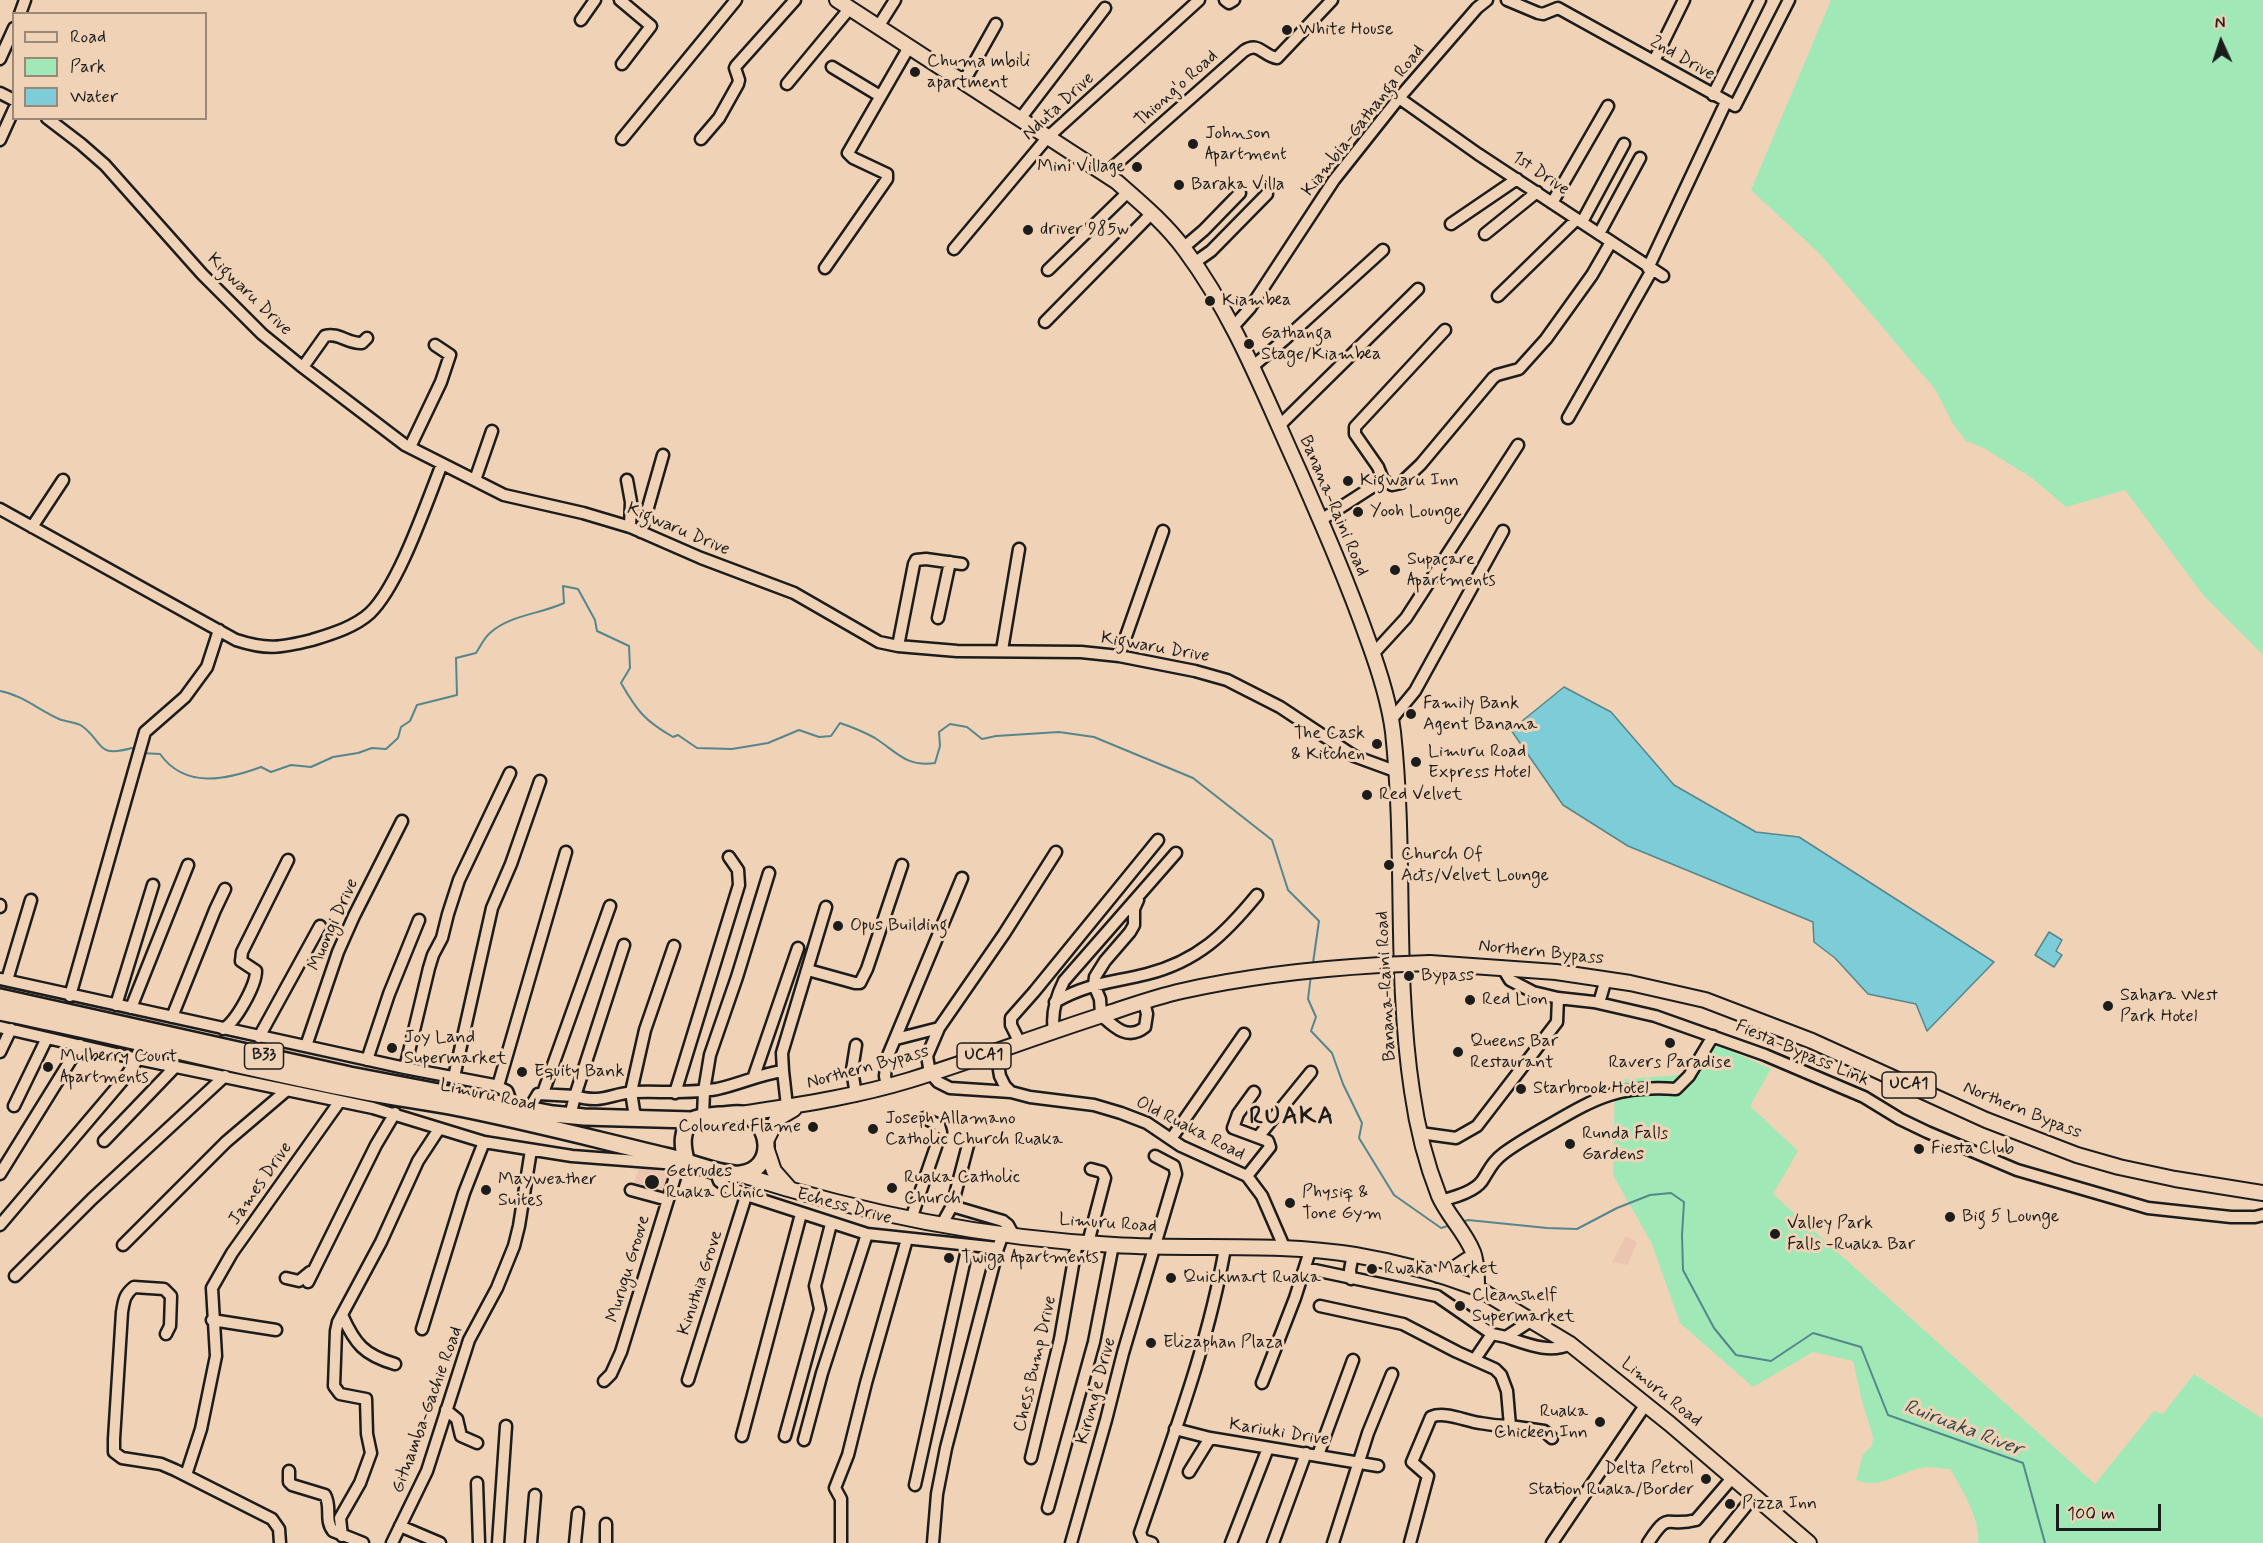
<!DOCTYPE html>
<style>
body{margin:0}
#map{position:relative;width:2263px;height:1543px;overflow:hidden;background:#f0d2b6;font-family:Mynerve,sans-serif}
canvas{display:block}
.legend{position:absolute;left:12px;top:12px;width:195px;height:108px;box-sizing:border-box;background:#f0d2b6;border:2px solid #9b8978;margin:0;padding:8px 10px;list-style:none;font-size:18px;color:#1c1c1c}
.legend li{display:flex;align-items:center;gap:12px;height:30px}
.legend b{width:30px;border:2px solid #9b8978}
.north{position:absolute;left:2191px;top:12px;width:60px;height:60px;-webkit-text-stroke:4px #f0d2b6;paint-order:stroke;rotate:357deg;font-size:16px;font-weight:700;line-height:24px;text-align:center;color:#1c1c1c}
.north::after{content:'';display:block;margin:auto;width:21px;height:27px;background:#1c1c1c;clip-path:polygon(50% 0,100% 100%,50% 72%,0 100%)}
.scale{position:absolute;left:2056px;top:1504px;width:105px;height:27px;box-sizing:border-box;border:3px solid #1c1c1c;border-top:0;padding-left:8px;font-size:18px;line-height:21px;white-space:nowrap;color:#1c1c1c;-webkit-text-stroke:4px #f0d2b6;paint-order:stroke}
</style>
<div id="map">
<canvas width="2263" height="1543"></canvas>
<ul class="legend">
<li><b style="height:8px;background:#f0d2b6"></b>Road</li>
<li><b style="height:16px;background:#a0e9b7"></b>Park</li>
<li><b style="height:16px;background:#7dcdd8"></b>Water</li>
</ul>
<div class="north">N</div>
<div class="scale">100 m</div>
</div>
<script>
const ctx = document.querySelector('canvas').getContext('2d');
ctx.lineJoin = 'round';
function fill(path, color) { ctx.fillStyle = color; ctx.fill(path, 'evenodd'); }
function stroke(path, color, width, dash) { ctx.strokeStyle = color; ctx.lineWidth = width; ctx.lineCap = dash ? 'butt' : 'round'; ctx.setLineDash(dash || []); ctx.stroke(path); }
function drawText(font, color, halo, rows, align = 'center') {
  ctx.font = font + ' Mynerve,sans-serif'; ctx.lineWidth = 6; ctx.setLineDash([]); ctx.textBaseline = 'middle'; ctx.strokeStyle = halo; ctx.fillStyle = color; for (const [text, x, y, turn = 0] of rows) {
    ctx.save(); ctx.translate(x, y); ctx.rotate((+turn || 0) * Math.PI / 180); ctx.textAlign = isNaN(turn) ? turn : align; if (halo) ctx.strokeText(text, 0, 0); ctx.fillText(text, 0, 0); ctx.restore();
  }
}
const built = new Path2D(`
 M640,1165L673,1176L664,1197L632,1188Z
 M1626,1236L1637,1242L1628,1265L1612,1262Z`);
const green = new Path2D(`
 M1831,0H2263V655L2204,596L2125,490L2066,507L2032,478L1984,448L1966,441L1953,424L1935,389L1820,254L1751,190Z
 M1718,1045L1771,1069L1750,1106L1798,1151L1773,1194L2095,1484L2154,1411L2163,1414L2194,1374L2263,1419V1543H1978C1981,1520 1962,1489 1950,1469C1941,1469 1930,1466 1921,1468C1898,1473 1880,1490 1856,1480L1863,1454L1872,1446L1873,1437L1862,1401L1853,1361L1813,1352L1753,1387L1680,1323L1652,1244L1613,1175L1615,1080L1690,1074Z`);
const water = new Path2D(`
 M1564,687L1611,712L1674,785L1756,832L1799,837L1994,962L1927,1031L1916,1004L1868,994L1835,958L1814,942L1813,922L1628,846L1563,805L1511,730Z
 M2049,932L2062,940L2056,951L2062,955L2054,967L2035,955Z`);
const stream = new Path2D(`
 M0,691C22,695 39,710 59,719C66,722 76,722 82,726C105,743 95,758 132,748L136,751
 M141,753L160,754C185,789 226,780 261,767L271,772L291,765L311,767L333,757L358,753L372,748L386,749L398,738L401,727L410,721L417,705L457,695L456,658L476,653C480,647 484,638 490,633C509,615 541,614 564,603L563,586L578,589L595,620L597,631L629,646L630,668L621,683C637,711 645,721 673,737L678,735L697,748L732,749L768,743L799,730L819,737L831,736L840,723C852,727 864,732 875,738C898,753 906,767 935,763L940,746L939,732L950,724L967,727L982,739L996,736L1059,732L1094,737L1193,778L1272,840L1288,890L1319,921L1313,963
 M1311,975L1308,999L1316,1017L1311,1031L1332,1053L1343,1084L1362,1123L1359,1138L1394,1195L1441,1228L1451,1225
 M1462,1222L1468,1220L1547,1228L1577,1229L1617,1208L1650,1195L1671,1193L1684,1202L1682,1235L1683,1270L1714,1328L1736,1355L1771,1361L1813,1333L1861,1347L1888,1415L2023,1463L2045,1543`);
const minor = new Path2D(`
 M620,0L651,26L622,64
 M1225,0L1229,3L1234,0
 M1507,0L1538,13L1543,14L1558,8L1735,106L1789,0
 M20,14L25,0
 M581,20L595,0
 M878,27L895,0
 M0,59L14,28
 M1654,61L1684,0
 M832,67L880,96
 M963,83L996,24
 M787,84L850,8
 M0,93L14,100
 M1713,95L1760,0
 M1399,98L1478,154L1663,276
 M47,118L81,144L105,165L202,274L262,334L300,365L405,445L504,495L583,513L630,527L701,558L794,593L879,642L898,646L957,651L1081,652L1119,656L1195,671L1227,680L1280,707L1354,756L1395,771
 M1020,119L1105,8
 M622,139L736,0
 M701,139L719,118L738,84L739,80L735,68L736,66L795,0
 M0,140L14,109
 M1105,174L1244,51C1259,41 1263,56 1277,58L1332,0
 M1552,203L1608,106
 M1582,222L1624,144
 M1451,224L1517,179
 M1485,234L1537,192
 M1599,234L1640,158
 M1183,248L1204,230L1240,193
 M954,249L1047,138L1199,0
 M1194,263L1211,251L1267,194
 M825,268L887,179V174L853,158L848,153L909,47
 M1648,268L1726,102
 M1048,270L1128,192
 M1498,296L1577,219
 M1045,322L1152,213
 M1233,327L1250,308L1334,180L1399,98L1477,8L1487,0
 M303,367L325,336C338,332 348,344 362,343L367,338
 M1252,367L1284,340L1383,250
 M1568,418L1652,270
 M1279,426L1418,289
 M410,447L441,382L450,355L435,345
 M475,480L492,431
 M627,480L631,502L630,527
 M1383,480L1378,467L1355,434V427L1445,330
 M0,509L236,640C267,650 280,648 312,640C331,634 355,627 370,613C399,585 426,504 442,464
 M1321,520L1383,480L1392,485L1401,483L1421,464L1493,378L1497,375L1519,369L1546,339L1592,275L1611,242
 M32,527L63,480
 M641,532L663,455
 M938,618L950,562
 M898,646L914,564L916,560L926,559L962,564
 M1002,650L1019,549
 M1373,654L1406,618L1518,445
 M1119,656L1163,531
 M1391,720L1415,691L1503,531
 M1138,900L1134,909V925L1130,932L1105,961L1095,977L1094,985L1100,999L1101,1015C1114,1027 1128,1041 1145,1027L1147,1014L1144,1002
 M0,907V905
 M624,945L575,1096C603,1104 609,1094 634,1092C661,1091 689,1094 717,1089C740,1084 760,1074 783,1071L787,1106
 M1502,967L1510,980L1533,992L1558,998L1594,1002L1655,1016L1765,1055L1864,1097L1900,1119L1927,1132L2017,1170L2148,1208L2231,1217H2255L2263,1215
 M808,970L855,983H860L867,969L902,865
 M0,979L405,1068L494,1085L507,1091L513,1107
 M7,980L31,900
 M70,996L145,732L185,697L207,667L219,630
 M1055,1002C1088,983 1111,983 1147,974C1198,961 1225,934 1257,895
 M1599,1003L1606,979
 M116,1005L153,885
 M131,1008L188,865
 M172,1017L215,910L225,889
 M0,1027L138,1059L373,1108L484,1142L572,1156L677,1164
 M223,1029C236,1022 256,985 256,971L241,961L242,952L288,860
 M1054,1031C1051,1014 1056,997 1064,981L1176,853
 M259,1037L320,926
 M896,1039L939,1028
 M1020,1043L1011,1025V1018L1034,992L1158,840
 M306,1046L338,952L354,916L402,821
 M0,1052L11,1029
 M996,1052L1000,1076L1005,1086L1011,1092L1030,1097L1094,1105L1121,1113L1147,1123L1181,1146L1247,1176L1262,1196L1285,1249
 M367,1060L389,994L419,920
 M405,1068L429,968L433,955L442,938L448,914L459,880L510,773
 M783,1071L782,1053L826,907
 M754,1076L798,948
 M454,1077L492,908L511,864L540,781
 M498,1086L566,852
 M887,1086L885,1076L887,1058L962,878
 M1011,1092L950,1088L938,1082L930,1073L927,1056L939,1028L1004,934L1056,852
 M543,1093L610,906
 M675,1093L739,885L738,870L729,857
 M856,1095L852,1070L856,1045
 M14,1106L47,1038
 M529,1109L538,1094L575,1096L570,1116
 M703,1116L704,1091L710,1055L737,977L769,873
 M638,1119L634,1111L631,1092L645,1030L674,946
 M1420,1133L1456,1138L1477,1126L1557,1022L1558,998
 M1258,1137L1311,1072
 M1171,1139L1244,1034
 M104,1141L175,1067
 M715,1170L719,1181L731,1190L867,1234L998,1248L1003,1234
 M0,1174L80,1045
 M1247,1176L1270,1147L1268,1141L1233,1128L1238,1114L1254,1092
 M631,1190L668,1200
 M1441,1201C1454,1197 1474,1192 1482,1181C1490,1169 1492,1162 1504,1153C1519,1142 1535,1133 1551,1124C1597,1097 1620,1085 1676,1089L1689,1076L1713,1036
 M952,1206L1003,1221L1008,1225L1014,1236
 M911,1219L941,1132L939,1125L924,1118
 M942,1224L952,1206L968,1145
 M0,1225L123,1080L138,1059
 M1088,1243L1105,1178L1102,1172L1091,1169
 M123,1245L226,1142L287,1090
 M1305,1268L1437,1296L1492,1334L1506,1337L1532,1320
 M15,1276L92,1199L225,1076
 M286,1278L299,1281L310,1272
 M1351,1279L1350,1270L1353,1254
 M308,1282L376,1145L395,1113
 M1320,1306L1403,1324L1457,1352L1495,1369L1501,1375L1507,1391L1510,1426L1544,1431L1552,1438
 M342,1315C355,1344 364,1355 395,1364
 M212,1320L276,1330
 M422,1329L464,1193L484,1142
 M166,1334L170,1326L171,1296L164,1289L134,1287C124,1295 124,1301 122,1312L114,1439V1452L122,1458L161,1464L175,1470L272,1519L279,1529L280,1543
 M1506,1337C1527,1344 1550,1354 1570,1344
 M1475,1359L1492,1334
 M688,1380L746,1196
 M604,1381L611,1374L621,1352L679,1164
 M1262,1383L1295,1298L1310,1251
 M446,1410L457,1419L461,1436L477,1443
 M1175,1429L1210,1438L1378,1466
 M742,1436L801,1214
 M785,1436L820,1309L815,1286L831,1224
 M804,1440L822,1373L867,1234
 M1318,1455L1353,1360
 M1031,1458L1060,1339L1077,1242
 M289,1471V1482L292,1485L325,1495C332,1507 324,1520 333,1531L363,1543
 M1189,1472L1210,1438
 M186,1475L201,1429L216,1356L212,1288L232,1253L340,1101
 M477,1483L479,1543
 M915,1485L968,1245
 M1048,1508L1094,1342L1113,1245
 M400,1526L440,1543
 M342,1536L340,1518L360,1483L371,1453L367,1434L366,1399L340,1394L334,1386L336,1331L338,1322L381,1242L418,1161L439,1129
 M392,1543L427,1471L469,1340L497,1288L514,1246L519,1226L531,1150
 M498,1543L506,1426
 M531,1543L535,1495
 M575,1543L578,1513
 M606,1543V1524
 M841,1543V1499L835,1488L848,1455L866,1383L907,1239
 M933,1543L937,1494L946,1448L998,1248
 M1071,1543L1106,1420L1123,1353L1176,1174L1174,1166L1155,1156
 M1152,1543L1143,1540L1140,1533C1172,1439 1208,1346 1225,1248
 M1231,1543L1268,1448
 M1273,1543L1306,1453
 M1333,1543L1368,1433L1392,1374
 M1410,1543L1428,1476L1412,1462L1431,1417C1445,1411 1465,1421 1480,1423C1490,1425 1500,1426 1510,1426
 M1552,1543L1646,1404
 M1648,1543C1670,1509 1665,1528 1696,1520L1733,1477
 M1716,1543L1754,1496`);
const major = new Path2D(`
 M837,0L1117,182C1141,203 1166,224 1185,250C1235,317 1265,397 1300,473C1324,528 1348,583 1368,640C1379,670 1389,700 1393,732C1406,852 1394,972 1412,1091C1417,1127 1426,1163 1439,1196C1448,1216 1465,1232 1473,1252C1477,1263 1477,1276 1477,1288
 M1430,963L1556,972L1630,983L1705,1000L1812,1041L1986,1120L2077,1155L2119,1167L2175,1179L2263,1193
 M741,1114C798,1105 854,1097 910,1080C978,1059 1045,1033 1112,1012C1136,1004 1159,996 1182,991C1248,976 1313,969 1380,965
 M767,1139L777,1119L794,1109
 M767,1150L774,1171L789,1188
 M739,1174C860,1213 987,1238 1114,1245C1193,1250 1276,1242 1355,1255C1396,1262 1438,1273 1477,1288L1570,1344L1670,1424L1809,1543
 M1438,1275L1452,1270L1467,1260`);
const highway = new Path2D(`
 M0,997L350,1075L553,1114L584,1117L692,1120C701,1116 709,1116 719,1115C726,1115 734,1113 741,1114C772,1120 777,1170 740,1174C722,1176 685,1160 666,1156C594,1139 522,1120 449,1106C416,1100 383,1096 350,1089C233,1066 117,1035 0,1012
 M686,1160C682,1145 681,1131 692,1120`);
const majorBridge = new Path2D(`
 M1380,965L1430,963`);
const markers = [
 [1287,30,6,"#1c1c1c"],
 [915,72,6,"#1c1c1c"],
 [1193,144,6,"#1c1c1c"],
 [1137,167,6,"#1c1c1c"],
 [1179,185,6,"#1c1c1c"],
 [1028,230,6,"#1c1c1c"],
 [1210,301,6,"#1c1c1c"],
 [1249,344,6,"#1c1c1c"],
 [1348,481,6,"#1c1c1c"],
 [1358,512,6,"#1c1c1c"],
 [1395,570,6,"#1c1c1c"],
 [1411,714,6,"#1c1c1c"],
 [1377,744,6,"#1c1c1c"],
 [1416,762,6,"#1c1c1c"],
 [1367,795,6,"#1c1c1c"],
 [1389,865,6,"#1c1c1c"],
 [838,926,6,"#1c1c1c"],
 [1409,976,6,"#1c1c1c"],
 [1470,1000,6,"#1c1c1c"],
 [2108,1006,6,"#1c1c1c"],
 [1670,1043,6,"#1c1c1c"],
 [392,1048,6,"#1c1c1c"],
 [1458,1052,6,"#1c1c1c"],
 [48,1067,6,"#1c1c1c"],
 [522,1072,6,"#1c1c1c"],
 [1521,1089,6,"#1c1c1c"],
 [813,1127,6,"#1c1c1c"],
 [873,1129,6,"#1c1c1c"],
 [1570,1144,6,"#1c1c1c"],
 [1919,1149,6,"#1c1c1c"],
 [652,1182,8,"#1c1c1c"],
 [892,1188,6,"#1c1c1c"],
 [486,1190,6,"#1c1c1c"],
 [1290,1203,6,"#1c1c1c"],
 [1950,1217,6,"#1c1c1c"],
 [1775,1234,6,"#1c1c1c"],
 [949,1258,6,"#1c1c1c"],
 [1372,1269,6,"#1c1c1c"],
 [1171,1278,6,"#1c1c1c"],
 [1460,1306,6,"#1c1c1c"],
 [1151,1343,6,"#1c1c1c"],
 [1600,1422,6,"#1c1c1c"],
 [1706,1479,6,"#1c1c1c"],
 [1730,1504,6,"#1c1c1c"]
];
const shields = [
 [264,1056,39],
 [984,1056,54],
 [1909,1085,54]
];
const shieldNames = [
 ["B33",264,1056],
 ["UCA1",984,1056],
 ["UCA1",1909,1085]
];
const poiNames = [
 ["White House",1299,30],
 ["Chuma mbili",927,62],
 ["apartment",927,83],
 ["Johnson",1205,134],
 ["Apartment",1205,155],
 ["Mini Village",1125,167,"right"],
 ["Baraka Villa",1191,185],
 ["driver 985w",1040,230],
 ["Kiambea",1222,301],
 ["Gathanga",1261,334],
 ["Stage/Kiambea",1261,355],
 ["Kigwaru Inn",1360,481],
 ["Yooh Lounge",1370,512],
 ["Supacare",1407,560],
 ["Apartments",1407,581],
 ["Family Bank",1423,704],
 ["Agent Banana",1423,725],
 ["The Cask",1365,734,"right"],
 ["& Kitchen",1365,755,"right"],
 ["Limuru Road",1428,752],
 ["Express Hotel",1428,773],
 ["Red Velvet",1379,795],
 ["Church Of",1401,855],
 ["Acts/Velvet Lounge",1401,876],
 ["Opus Building",850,926],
 ["Bypass",1421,976],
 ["Sahara West",2120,996],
 ["Park Hotel",2120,1017],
 ["Red Lion",1482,1000],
 ["Joy Land",404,1038],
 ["Supermarket",404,1059],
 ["Queens Bar",1470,1042],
 ["Restaurant",1470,1063],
 ["Mulberry Court",60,1057],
 ["Apartments",60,1078],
 ["Ravers Paradise",1670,1063,"center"],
 ["Equity Bank",534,1072],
 ["Starbrook Hotel",1533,1089],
 ["Joseph Allamano",885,1119],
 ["Catholic Church Ruaka",885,1140],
 ["Coloured Flame",801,1127,"right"],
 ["Runda Falls",1582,1134],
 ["Gardens",1582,1155],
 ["Fiesta Club",1931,1149],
 ["Getrudes",666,1172],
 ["Ruaka Clinic",666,1193],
 ["Ruaka Catholic",904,1178],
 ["Church",904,1199],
 ["Mayweather",498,1180],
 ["Suites",498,1201],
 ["Physiq &",1302,1193],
 ["Tone Gym",1302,1214],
 ["Big 5 Lounge",1962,1217],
 ["Valley Park",1787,1224],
 ["Falls -Ruaka Bar",1787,1245],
 ["Twiga Apartments",961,1258],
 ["Rwaka Market",1384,1269],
 ["Quickmart Ruaka",1183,1278],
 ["Cleanshelf",1472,1296],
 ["Supermarket",1472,1317],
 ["Elizaphan Plaza",1163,1343],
 ["Ruaka",1588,1412,"right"],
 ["Chicken Inn",1588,1433,"right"],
 ["Delta Petrol",1694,1469,"right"],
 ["Station Ruaka/Border",1694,1490,"right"],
 ["Pizza Inn",1742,1504]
];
const streetNames = [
 ["2nd Drive",1682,59,30],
 ["Thiong'o Road",1177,89,-42],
 ["Nduta Drive",1059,107,-43],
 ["Kiambia-Gathanga Road",1364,121,-52],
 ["1st Drive",1540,174,34],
 ["Kigwaru Drive",249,295,44],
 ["Banana-Raini Road",1333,506,67],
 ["Kigwaru Drive",678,530,23],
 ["Kigwaru Drive",1155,648,10],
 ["Muongi Drive",334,925,-66],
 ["Northern Bypass",1541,953,6],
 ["Banana-Raini Road",1387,986,-93],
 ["Fiesta-Bypass Link",1802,1054,23],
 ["Northern Bypass",868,1068,-15],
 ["Limuru Road",488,1096,12],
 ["Northern Bypass",2022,1111,22],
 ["Old Ruaka Road",1190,1129,27],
 ["James Drive",261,1184,-55],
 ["Echess Drive",844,1207,15],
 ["Limuru Road",1108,1224,4],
 ["Murugu Groove",629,1269,-73],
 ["Kinuthia Grove",701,1283,-72],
 ["Chess Bump Drive",1036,1364,-77],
 ["Kirung'e Drive",1097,1391,-75],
 ["Limuru Road",1661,1393,39],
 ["Gituamba-Gachie Road",428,1410,-70],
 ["Kariuki Drive",1279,1433,9]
];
const waterNames = [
 ["Ruiruaka River",1963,1429,21]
];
const districtNames = [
 ["RUAKA",1292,1118]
];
fill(built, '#ecc5b1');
fill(green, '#a0e9b7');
fill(water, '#7dcdd8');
stroke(water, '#56868d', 1.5);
stroke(stream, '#56868d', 2);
stroke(minor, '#1c1c1c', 15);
stroke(major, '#1c1c1c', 18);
stroke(highway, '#1c1c1c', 20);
stroke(minor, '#f0d2b6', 10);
stroke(major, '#f0d2b6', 14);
stroke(highway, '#f0d2b6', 15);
stroke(majorBridge, '#1c1c1c', 18, []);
stroke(majorBridge, '#f0d2b6', 14);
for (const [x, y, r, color] of markers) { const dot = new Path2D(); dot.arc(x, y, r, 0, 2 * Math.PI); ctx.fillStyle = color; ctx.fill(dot); stroke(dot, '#f0d2b6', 2); }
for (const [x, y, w] of shields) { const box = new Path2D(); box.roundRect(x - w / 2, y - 13, w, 26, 4.5); ctx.fillStyle = '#f0d2b6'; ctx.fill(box); stroke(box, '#1c1c1c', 1.5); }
drawText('bold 16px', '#1c1c1c', null, shieldNames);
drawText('18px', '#1c1c1c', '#f0d2b6', poiNames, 'left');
drawText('18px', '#1c1c1c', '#f0d2b6', streetNames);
drawText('italic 20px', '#34484b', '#f0d2b6', waterNames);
ctx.letterSpacing = '1.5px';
drawText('bold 24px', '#1c1c1c', '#f0d2b6', districtNames);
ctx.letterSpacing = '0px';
</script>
